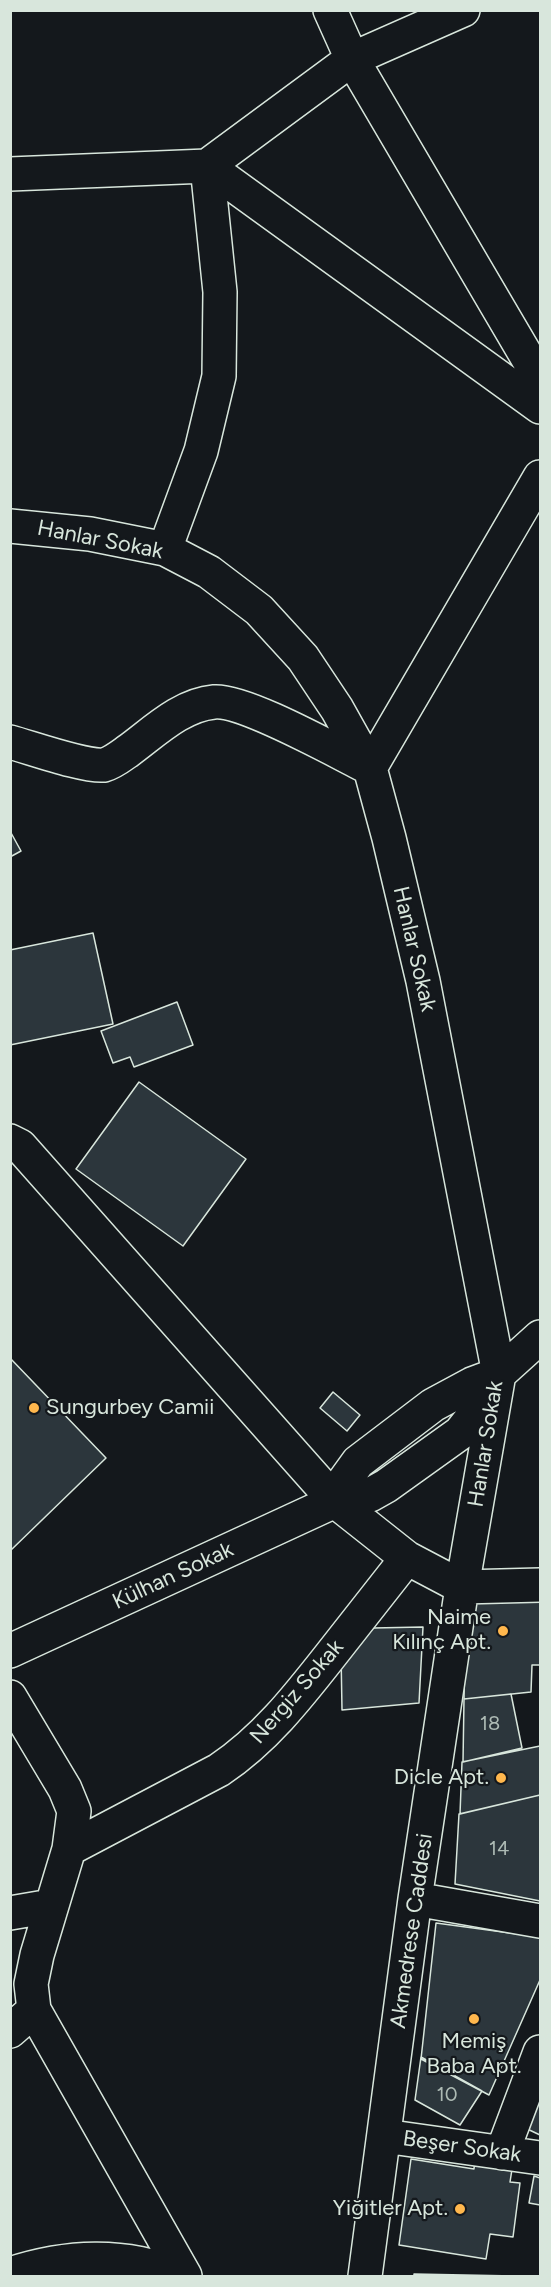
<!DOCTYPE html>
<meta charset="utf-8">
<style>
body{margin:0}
#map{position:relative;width:551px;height:2287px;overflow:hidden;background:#14181c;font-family:Figtree,sans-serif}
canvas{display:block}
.frame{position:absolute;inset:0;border:12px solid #d8e6dc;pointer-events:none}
</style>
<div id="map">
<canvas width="551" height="2287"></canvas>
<div class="frame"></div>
</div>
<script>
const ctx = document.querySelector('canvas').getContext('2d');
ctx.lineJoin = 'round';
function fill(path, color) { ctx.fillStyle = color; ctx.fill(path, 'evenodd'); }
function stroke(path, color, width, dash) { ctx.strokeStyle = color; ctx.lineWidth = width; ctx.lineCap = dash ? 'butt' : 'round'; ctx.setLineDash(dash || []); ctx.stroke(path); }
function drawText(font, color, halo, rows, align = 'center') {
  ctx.font = font + ' Figtree,sans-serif'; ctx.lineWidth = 4.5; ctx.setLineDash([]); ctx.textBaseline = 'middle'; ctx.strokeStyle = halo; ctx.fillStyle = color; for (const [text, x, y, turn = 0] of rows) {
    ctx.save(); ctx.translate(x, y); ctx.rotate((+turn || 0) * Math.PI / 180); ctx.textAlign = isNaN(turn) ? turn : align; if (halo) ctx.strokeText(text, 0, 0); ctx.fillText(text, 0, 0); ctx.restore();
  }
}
const building = new Path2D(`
 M10,831L21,851L10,857Z
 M93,933L113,1024L10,1045V950Z
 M177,1002L193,1045L134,1067L130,1057L113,1063L101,1031Z
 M139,1082L246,1159L183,1246L76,1169Z
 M10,1358L106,1458L10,1551Z
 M333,1392L360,1415L347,1431L320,1408Z
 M466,1595L540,1597V1665H532L531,1692L464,1699Z
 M423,1627L419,1703L342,1710L341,1653L373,1628Z
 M511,1694L522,1748L463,1762L464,1699Z
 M540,1746V1795L460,1814L462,1762Z
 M540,1795V1901L455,1884L459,1814Z
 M436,1923L540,1937V1980L489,2095L421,2059Z
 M421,2057L482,2091L460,2125L415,2100Z
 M540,2085V2135L521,2126Z
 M475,2157L513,2163L510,2182L520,2183L513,2237L490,2234L486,2259L399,2245L411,2159L474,2169Z
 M534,2176L540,2178V2205L529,2203Z
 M414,2274L515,2276H414Z`);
const minor = new Path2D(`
 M330,10L352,59L463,10
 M10,174L207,166L540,407
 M10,526L90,534L165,549L209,572L259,610L303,658L337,709L370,768L389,838L423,981L499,1374L462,1587L415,1899L365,2276
 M165,549L201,451L219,376L220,292L207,166L352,59L540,379
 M10,742C32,748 85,767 104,765C112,763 121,756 128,751C154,732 181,705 214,702C244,699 339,753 370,768L540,477
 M10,1141L20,1146L335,1501L407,1558L462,1587L540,1585
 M499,1374L472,1384L433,1405L358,1462L337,1491L335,1501L352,1500L370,1495L386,1486L460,1433L475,1414L499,1374L540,1337
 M10,1651L335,1501
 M10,1697L65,1789L74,1811L69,1849L37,1955L31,1984L34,2010L185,2276
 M69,1849L219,1770C264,1740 297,1698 330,1656C356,1623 381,1591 407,1558
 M415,1899L540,1921
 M10,1913L51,1906
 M10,2031L34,2010
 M384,2136L540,2158
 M502,2153L540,2052
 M10,2274C65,2256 125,2252 179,2276`);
const markers = [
 [34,1408,6,"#ffb74d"],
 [503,1631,6,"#ffb74d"],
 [501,1778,6,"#ffb74d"],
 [474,2019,6,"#ffb74d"],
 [460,2209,6,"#ffb74d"]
];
const numberNames = [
 ["18",490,1724],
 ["14",499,1849],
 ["10",447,2095]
];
const streetNames = [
 ["Hanlar Sokak",100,540,11],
 ["Hanlar Sokak",414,949,77],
 ["Hanlar Sokak",486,1444,-81],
 ["Külhan Sokak",173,1576,-25],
 ["Nergiz Sokak",297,1692,-49],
 ["Akmedrese Caddesi",412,1931,-82],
 ["Beşer Sokak",462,2147,8]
];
const poiNames = [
 ["Sungurbey Camii",46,1408,"left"],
 ["Naime",491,1618],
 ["Kılınç Apt.",491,1643],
 ["Dicle Apt.",489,1778],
 ["Memiş",474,2042,"center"],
 ["Baba Apt.",474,2067,"center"],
 ["Yiğitler Apt.",448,2209]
];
fill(building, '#2c363c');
stroke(building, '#d8e6dc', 1.5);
stroke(minor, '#d8e6dc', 36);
stroke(minor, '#14181c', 33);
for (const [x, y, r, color] of markers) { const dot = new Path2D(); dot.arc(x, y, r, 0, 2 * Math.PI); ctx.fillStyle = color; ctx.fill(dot); stroke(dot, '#14181c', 2); }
drawText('20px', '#adbab4', null, numberNames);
drawText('22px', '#d8e6dc', '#14181c', streetNames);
drawText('22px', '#d8e6dc', '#14181c', poiNames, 'right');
</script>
